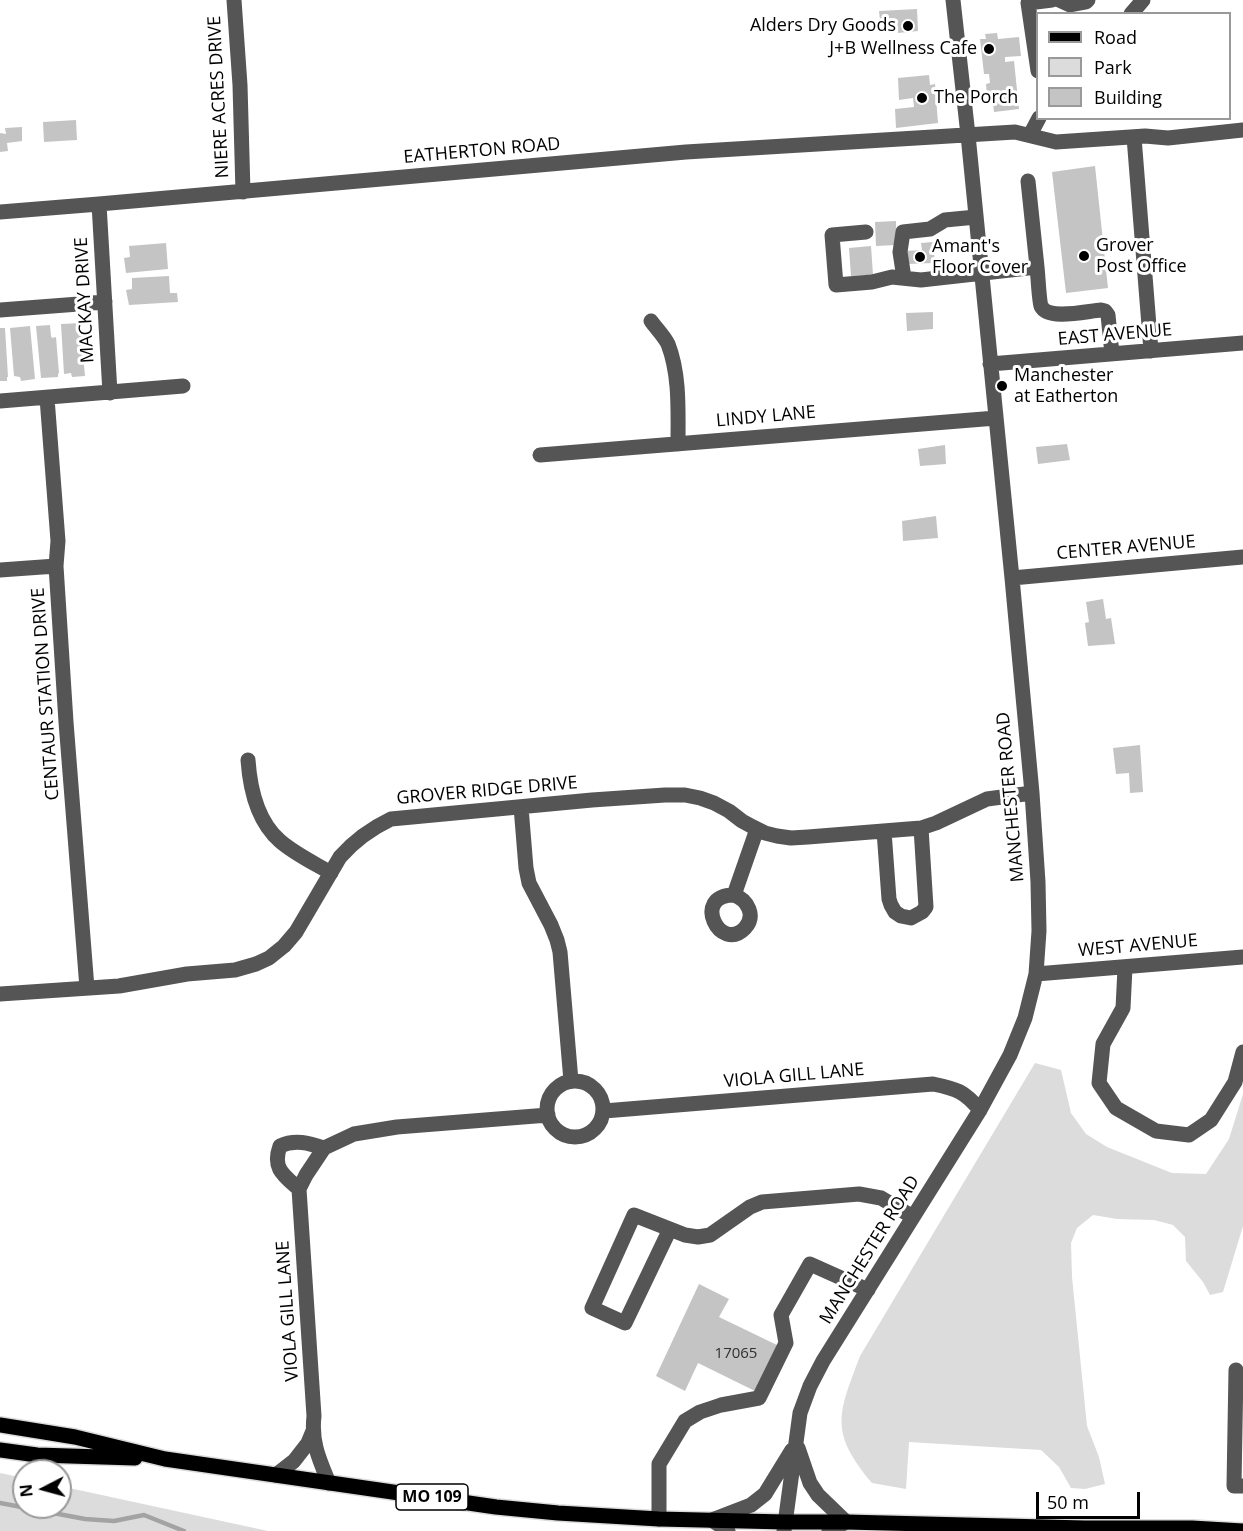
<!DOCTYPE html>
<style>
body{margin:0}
#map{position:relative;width:1243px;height:1531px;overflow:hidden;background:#fff;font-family:"Open Sans",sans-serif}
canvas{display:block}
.legend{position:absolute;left:1036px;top:12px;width:195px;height:108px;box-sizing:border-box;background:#fff;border:2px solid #999;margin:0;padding:8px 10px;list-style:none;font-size:18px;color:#000}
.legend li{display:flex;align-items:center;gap:12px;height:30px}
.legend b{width:30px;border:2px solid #999}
.north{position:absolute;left:12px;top:1459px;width:60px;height:60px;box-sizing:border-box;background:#fff;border:2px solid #999;border-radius:50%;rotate:264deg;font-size:16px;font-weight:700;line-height:24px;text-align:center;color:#000}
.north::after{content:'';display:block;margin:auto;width:21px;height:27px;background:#000;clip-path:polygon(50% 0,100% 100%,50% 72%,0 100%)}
.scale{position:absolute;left:1036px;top:1492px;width:104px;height:27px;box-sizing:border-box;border:3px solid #000;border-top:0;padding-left:8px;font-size:18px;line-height:21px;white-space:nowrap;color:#000;-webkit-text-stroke:4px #fff;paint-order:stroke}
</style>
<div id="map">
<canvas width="1243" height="1531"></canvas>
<ul class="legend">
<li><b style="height:8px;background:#000"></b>Road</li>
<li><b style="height:16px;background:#dcdcdc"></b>Park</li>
<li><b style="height:16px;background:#c4c4c4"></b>Building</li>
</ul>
<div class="north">N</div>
<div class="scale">50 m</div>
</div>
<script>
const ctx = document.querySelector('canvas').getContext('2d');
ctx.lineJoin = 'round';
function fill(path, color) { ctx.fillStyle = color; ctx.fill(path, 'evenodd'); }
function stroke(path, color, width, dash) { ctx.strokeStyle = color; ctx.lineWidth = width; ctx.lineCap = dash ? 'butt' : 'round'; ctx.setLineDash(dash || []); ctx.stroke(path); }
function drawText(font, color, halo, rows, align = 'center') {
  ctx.font = font + ' "Open Sans",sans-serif'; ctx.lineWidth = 6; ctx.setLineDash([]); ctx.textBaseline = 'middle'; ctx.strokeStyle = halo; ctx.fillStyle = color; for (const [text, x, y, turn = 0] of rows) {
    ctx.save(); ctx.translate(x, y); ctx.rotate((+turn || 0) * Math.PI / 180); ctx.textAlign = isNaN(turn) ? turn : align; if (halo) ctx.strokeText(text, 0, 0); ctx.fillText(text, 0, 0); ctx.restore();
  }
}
const green = new Path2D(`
 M1035,1063L1061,1070L1071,1113L1086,1134L1107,1147L1172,1173L1206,1174L1229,1139L1243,1094V1226L1223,1292L1210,1295L1203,1282L1186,1261L1185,1237L1173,1225L1154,1220L1117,1219L1093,1215L1077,1228L1071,1243L1072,1277L1087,1426L1099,1457L1105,1484L1085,1489L1071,1488L1059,1467L1041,1450L909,1442L906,1489L872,1483C829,1431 838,1415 860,1356Z
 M0,1473L24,1478V1507H60V1486L268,1531H0Z`);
const stream = new Path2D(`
 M0,1503L85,1519L114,1521L144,1515L184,1531`);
const building = new Path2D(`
 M917,9L918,31L898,33L897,19L880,20L879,11Z
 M997,33L998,39L1019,37L1021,56L1005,57V62L1014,61L1019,109L994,112L992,95L987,96L986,84L990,83L989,74H984L980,39H986L985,34Z
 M929,75L930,85L935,84L938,123L896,128L895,109L914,107L913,98L899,100L898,78Z
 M76,120L77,140L44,142L43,122Z
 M22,127V141L7,143L8,151L0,152V133L6,134L5,128Z
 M1095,166L1108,288L1066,293L1052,172Z
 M896,221V245L876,246L875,222Z
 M933,242L935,263L905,264V251L922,250L921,243Z
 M166,243L168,269L126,273L124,258L130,257L129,246Z
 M871,246L873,275L851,276L849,248Z
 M169,276L170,293H177L178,302L129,305L126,290L132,289V278Z
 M933,312V329L907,331L906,313Z
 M81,323L82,334L86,333L87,343H82L85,376L72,377L71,373L64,374L61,324Z
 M50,325L51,336L52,338L56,337L59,373L58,374V377L41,378L36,326Z
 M30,326L35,379L21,381L20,377L14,376L10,328Z
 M0,328H5L8,377H7V381H0Z
 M1067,444L1070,460L1038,464L1036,447Z
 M945,445L946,464L920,466L918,449Z
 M936,516L938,538L903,541L902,521Z
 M1103,599L1106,619L1111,618L1115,644L1088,646L1085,623L1089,622L1086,602Z
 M1140,745L1143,792L1130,793L1129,773L1116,774L1113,748Z
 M699,1284L729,1299L719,1317L779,1346L757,1392L698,1363L685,1391L656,1376Z`);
const minor = new Path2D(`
 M234,0L240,85L243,192
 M1059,0L1070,5L1086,2L1088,0
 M1131,14L1143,0
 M1038,71L1028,3L1052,0
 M1030,135L1039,118
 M1134,137L1151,351
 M99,204L110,393
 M0,212L99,204L686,152L1015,132L1056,142L1145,136L1168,138L1243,130
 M866,232L832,235L836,285L872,282L892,277L921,280L1037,267L1028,181
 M1037,267C1038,275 1039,300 1041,306C1048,321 1087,311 1101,310L1105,311L1108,315L1112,354
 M904,278L900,252L903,232L930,229L945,220L976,217
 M0,310L105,302
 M651,321C656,328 664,336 668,344C680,375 678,411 678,444
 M990,364L1243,343
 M47,398L58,541L56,566L66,722L87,988
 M0,401L183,386
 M540,455L996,418
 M0,570L56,566
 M1012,578L1243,557
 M248,760C250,789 257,821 280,841C295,854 314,863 331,873
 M521,807L526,868L529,883L551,925L557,940L560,952L571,1081
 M884,831L889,899L891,905L895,912L901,916L911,918L922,912L926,907L921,828
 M734,895C691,895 720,954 745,928C756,916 748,900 734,895L757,829
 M1125,968L1123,1008L1103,1044L1099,1083L1116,1108L1156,1131L1189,1135L1211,1120L1235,1082L1243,1052
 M1036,974L1243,957
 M0,994L119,986L187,974L235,970L256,964L269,958L284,946L296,932L340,857C355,840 370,829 391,819L592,800L665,795H685L700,798L714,803L729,811L742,821L753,827L765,833L777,836L791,838L808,837L921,828L936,823L987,799L1032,793
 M547 1109a28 28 0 1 1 56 0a28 28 0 1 1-56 0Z
 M604,1111L933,1084C957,1089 964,1091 980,1110
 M299,1189C283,1175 272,1168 280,1146C295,1139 309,1143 324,1148
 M670,1229L625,1323L592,1308L634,1215L685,1235L698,1237L710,1235L750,1207L762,1202L859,1194L881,1198L913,1217
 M1236,1370L1234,1486H1243
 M798,1448L810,1483L818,1495L846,1522L829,1531
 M276,1475L294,1461L308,1443L313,1431
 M329,1483C319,1459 311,1442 314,1416L299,1189L306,1175L324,1148L354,1134L397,1127L548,1115
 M659,1519V1464L685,1421L700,1412L721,1405L759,1398L786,1343L781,1315L810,1264L868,1290
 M712,1520L751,1505L765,1494L792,1450
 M712,1520L728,1531
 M784,1531L800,1413L810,1386L823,1361L980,1110L1010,1055L1025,1018L1036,974L1039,931L1038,882L1032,793L1012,578L968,135L953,0`);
const major = new Path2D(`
 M0,1425L75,1437L165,1459L496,1507L558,1513L659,1519L785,1522H846L1085,1528H1192L1243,1531
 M0,1450L37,1455L135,1458`);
const markers = [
 [908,26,6,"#000"],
 [989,49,6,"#000"],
 [922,98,6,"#000"],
 [1084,256,6,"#000"],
 [920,257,6,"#000"],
 [1002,386,6,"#000"]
];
const numberNames = [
 ["17065",736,1354]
];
const shields = [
 [432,1497,72]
];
const shieldNames = [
 ["MO 109",432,1497]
];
const poiNames = [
 ["Alders Dry Goods",896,26,"right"],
 ["J+B Wellness Cafe",977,49,"right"],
 ["The Porch",934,98],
 ["Grover",1096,246],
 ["Post Office",1096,267],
 ["Amant's",932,247],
 ["Floor Cover",932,268],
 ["Manchester",1014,376],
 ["at Eatherton",1014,397]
];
const streetNames = [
 ["NIERE ACRES DRIVE",219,97,-93],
 ["EATHERTON ROAD",482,151,-5],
 ["MACKAY DRIVE",85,300,-93],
 ["EAST AVENUE",1115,335,-5],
 ["LINDY LANE",766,417,-5],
 ["CENTER AVENUE",1126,548,-5],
 ["CENTAUR STATION DRIVE",46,694,-94],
 ["GROVER RIDGE DRIVE",487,791,-5],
 ["MANCHESTER ROAD",1011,797,-95],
 ["WEST AVENUE",1138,946,-5],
 ["VIOLA GILL LANE",794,1076,-5],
 ["MANCHESTER ROAD",870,1250,-58],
 ["VIOLA GILL LANE",288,1311,-94]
];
fill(green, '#dcdcdc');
stroke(stream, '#a3a3a3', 4.5);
fill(building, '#c4c4c4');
stroke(major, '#dbdbdb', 18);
stroke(minor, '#555', 15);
stroke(major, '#000', 15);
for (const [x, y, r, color] of markers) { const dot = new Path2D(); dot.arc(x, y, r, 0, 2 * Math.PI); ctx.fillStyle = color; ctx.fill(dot); stroke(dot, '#fff', 2); }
drawText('15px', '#313131', null, numberNames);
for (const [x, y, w] of shields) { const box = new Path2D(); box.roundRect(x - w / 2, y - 13, w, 26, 4.5); ctx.fillStyle = '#fff'; ctx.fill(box); stroke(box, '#000', 1.5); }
drawText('bold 16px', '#000', null, shieldNames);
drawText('18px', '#000', '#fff', poiNames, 'left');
drawText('18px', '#000', '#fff', streetNames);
</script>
